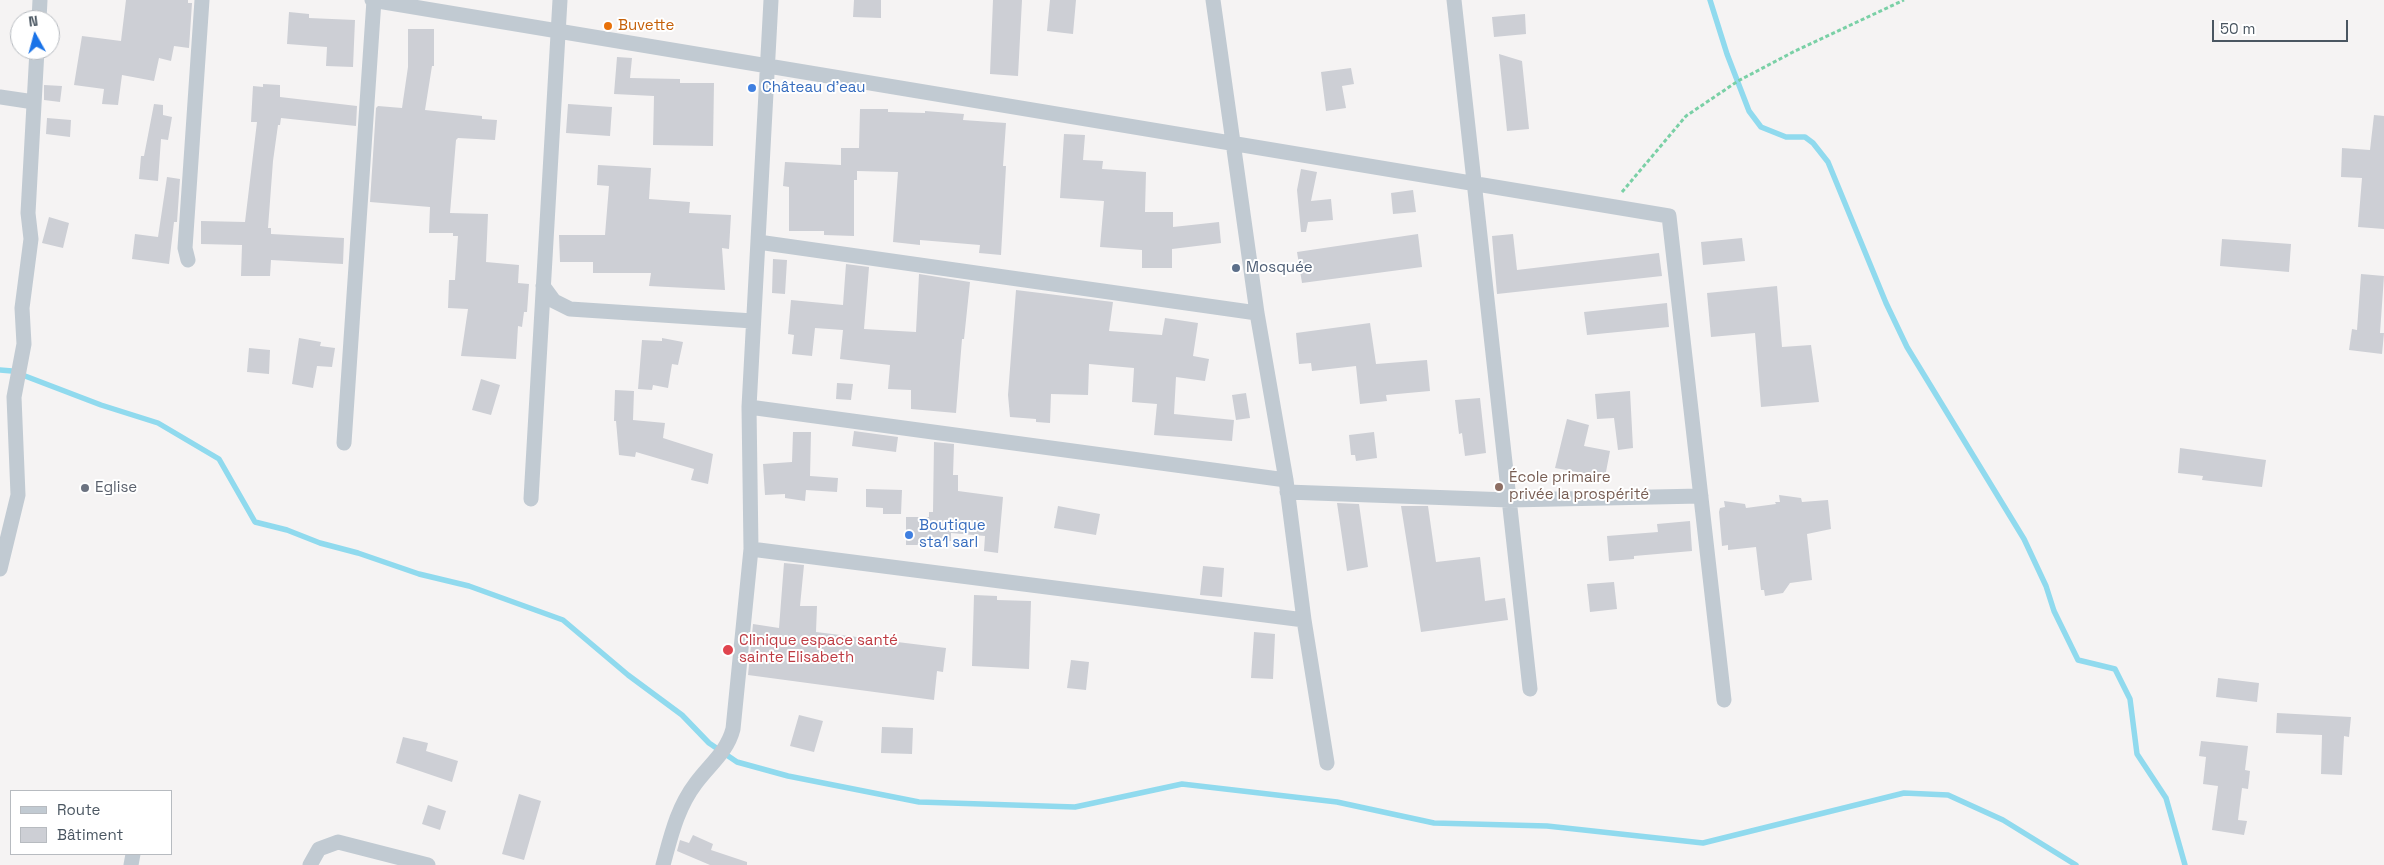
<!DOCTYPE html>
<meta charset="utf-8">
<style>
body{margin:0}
#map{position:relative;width:2384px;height:865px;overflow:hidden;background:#f5f3f3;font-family:"Space Grotesk",sans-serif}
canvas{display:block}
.legend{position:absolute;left:10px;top:790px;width:162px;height:65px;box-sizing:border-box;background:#fff;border:1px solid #b7bbc0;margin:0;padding:6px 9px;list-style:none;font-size:15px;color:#4a5661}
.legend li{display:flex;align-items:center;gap:10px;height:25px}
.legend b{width:25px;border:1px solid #b7bbc0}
.north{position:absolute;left:10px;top:10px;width:50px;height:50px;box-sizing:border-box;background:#fff;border:1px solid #b7bbc0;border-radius:50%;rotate:353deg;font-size:14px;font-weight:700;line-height:20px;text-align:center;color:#4a5661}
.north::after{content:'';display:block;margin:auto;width:18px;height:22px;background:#1a73e8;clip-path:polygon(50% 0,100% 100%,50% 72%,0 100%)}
.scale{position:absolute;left:2212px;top:20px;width:136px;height:22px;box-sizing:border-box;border:2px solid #4a5661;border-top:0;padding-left:6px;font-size:15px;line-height:18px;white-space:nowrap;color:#4a5661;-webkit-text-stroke:4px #fff;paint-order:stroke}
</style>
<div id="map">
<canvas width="2384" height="865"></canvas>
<ul class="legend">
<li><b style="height:6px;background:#c1cad2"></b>Route</li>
<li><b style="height:14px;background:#cdcfd5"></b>Bâtiment</li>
</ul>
<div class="north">N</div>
<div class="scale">50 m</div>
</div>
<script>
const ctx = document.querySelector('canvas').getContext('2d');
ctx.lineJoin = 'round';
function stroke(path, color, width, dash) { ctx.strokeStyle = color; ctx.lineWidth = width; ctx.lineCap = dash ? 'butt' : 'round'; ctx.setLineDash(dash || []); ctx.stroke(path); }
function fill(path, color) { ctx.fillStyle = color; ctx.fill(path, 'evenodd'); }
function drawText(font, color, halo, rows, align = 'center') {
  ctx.font = font + ' "Space Grotesk",sans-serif'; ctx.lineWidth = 4; ctx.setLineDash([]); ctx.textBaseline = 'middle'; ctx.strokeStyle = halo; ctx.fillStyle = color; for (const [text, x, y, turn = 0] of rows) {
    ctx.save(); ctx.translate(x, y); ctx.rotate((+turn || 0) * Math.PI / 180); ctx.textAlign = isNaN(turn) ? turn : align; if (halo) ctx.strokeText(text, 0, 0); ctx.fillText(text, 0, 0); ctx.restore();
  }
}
const stream = new Path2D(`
 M1710,0L1727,54L1749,111L1761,127L1786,137H1805L1813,143L1828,162L1886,303L1907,347L2024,539L2046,586L2054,611L2078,660L2115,669L2130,699L2137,754L2166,798L2185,865
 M0,370L12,371L101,405L158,423L219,459L255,522L287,530L320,543L358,553L419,574L469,586L563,620L628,675L682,715L709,743L737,762L788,776L919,802L1075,807L1182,784L1337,802L1434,823L1547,826L1703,843L1904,793L1948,795L2003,820L2076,865`);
const building = new Path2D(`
 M126,0H188V3H192L189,48L174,46L171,61L159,58L154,81L122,75L118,105L102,104L104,89L74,85L82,36L121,41Z
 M854,0H881V18L853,17Z
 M993,0H1022L1018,76L990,74Z
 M1050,0H1076L1073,34L1047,31Z
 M289,12L309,14V18L355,20L353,67L326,66L327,47L287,44Z
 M1525,14L1526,34L1494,37L1492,17Z
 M408,29H434V66H432L425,110L482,116V119L497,120L495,140L458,138L456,140L450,213L488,214L486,262L519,265L518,283L529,284L527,312H524L522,327L518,326L516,359L461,356L468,309L448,308L449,280H455L458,236H453V233H429L430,207L370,202L376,108L378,106L402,108L408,67Z
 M1499,54L1522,61L1529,129L1507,131Z
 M617,57L632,58L630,78L680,79V83H714L713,146L653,145L654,96L614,94Z
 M1351,68L1354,84L1342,86L1346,108L1326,111L1321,72Z
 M263,84L280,85V97L357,106L356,126L281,118L280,125H278L273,161L268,228H271V234L344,238L343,264L271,260L270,276H241L242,245L201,244V221L245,222L257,122H251L253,86L263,87Z
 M44,85L62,86L60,102L44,100Z
 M154,104L163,105V115L172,117L168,140L161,139L158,181L139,179L141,156H144Z
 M568,104L612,107L610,136L566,133Z
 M860,109H888V112L925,113V111L964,114L963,120L1006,123L1003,166H1006L1001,255L979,253L980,245L920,240V245L893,242L898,172L857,171V180H854V236L824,235V231H789V187L783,186L785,162L841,165V148H859Z
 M2374,115L2384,116V229L2358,227L2362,178L2341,177L2342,148L2370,150Z
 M47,118L71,120L70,137L46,134Z
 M1064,134L1085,135L1083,160L1103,161L1102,169L1146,172L1145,212H1173V227L1219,222L1221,243L1172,249V268H1142V250L1100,247L1104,201L1060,198Z
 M598,165L651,168L649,199L690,202L689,213L731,215L729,249L722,248L725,290L649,286L651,273H593V262H560L559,235H605L609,186L597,185Z
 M1301,169L1317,172L1311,201L1331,199L1333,220L1308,222L1306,232H1301L1297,190Z
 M167,177L180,179L177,222H174L169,264L132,259L135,234L158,237Z
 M1413,190L1416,212L1393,214L1391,193Z
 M49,217L69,223L63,248L42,243Z
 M1418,234L1422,267L1302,283L1297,252Z
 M1513,234L1517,270L1659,253L1662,276L1497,294L1492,236Z
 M1742,238L1745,261L1703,265L1701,242Z
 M2222,239L2291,244L2289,272L2220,266Z
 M773,259L787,260L785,294L772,293Z
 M846,264L869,267L864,329L916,332L919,274L970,282L964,339H962L956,413L911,409V390L888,389L890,365L840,359L843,330L815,328L812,356L792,354L794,335L788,334L791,300L843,305Z
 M2361,274L2384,276L2380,333H2384L2382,354L2349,350L2352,329L2357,330Z
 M1777,286L1782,347L1811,345L1819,402L1761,407L1755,333L1711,337L1707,293Z
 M1016,290L1113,302L1109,331L1162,335L1165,318L1198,323L1193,356L1209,359L1205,381L1176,377L1174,414L1234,420L1232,441L1154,435L1157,404L1132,402L1134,368L1089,364L1088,395L1051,394L1050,423L1036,422V419L1010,417L1008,395Z
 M1667,303L1669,327L1587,335L1584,312Z
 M1370,323L1376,364L1427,360L1430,391L1386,395L1387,401L1360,404L1356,366L1312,371L1311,363L1299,364L1296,333Z
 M299,338L321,342L320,346L335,348L332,367L317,366L313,388L292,384Z
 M662,338L683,342L678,365L672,364L668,388L653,385L652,390L638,389L642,340L662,341Z
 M249,348L270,350L269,374L247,372Z
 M481,379L500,385L491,415L472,410Z
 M837,383L853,384L851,400L836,399Z
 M615,390L634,391L633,420L665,423L663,438L713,454L708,484L691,480L694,469L636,452L635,457L619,455L616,421H614Z
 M1630,391L1633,448L1618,450L1614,418L1597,419L1595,394Z
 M1246,393L1250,418L1236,420L1232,395Z
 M1480,398L1486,453L1465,456L1462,433L1459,434L1455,400Z
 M1567,419L1589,425L1584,446L1610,451L1605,477L1555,468Z
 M854,431L898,437L896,452L852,446Z
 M793,432H811L810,476L838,478L837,492L806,490L805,501L785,498V494L765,495L763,464L792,462Z
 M1374,432L1377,458L1356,461L1355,455H1351L1349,435Z
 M934,442L954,444L953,475H958V491L1003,497L998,553L984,551L985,536L951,533V541H921V545H906V517H929V512H933Z
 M2180,448L2266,460L2262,487L2202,480L2203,476L2178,473Z
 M866,489L902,490L901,514H883V508L866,507Z
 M1779,495L1801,498L1802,502L1828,500L1831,529L1807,534L1812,580L1790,583L1783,593L1765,596L1764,590H1761L1756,547L1728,550V545L1722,546L1719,512L1720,508L1725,507L1724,501L1745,504L1746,508L1776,504L1775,502H1780Z
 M1337,503L1359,504L1368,567L1347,571Z
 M1058,506L1100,514L1096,535L1054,528Z
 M1401,506H1428L1436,562L1480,557L1485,601L1505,598L1508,620L1421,632Z
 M1690,521L1692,551L1634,556V559L1609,561L1607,536L1658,532L1657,524Z
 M784,563L804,565L800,606H817L816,632L946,648L943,672L937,671L934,700L748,675L753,624L779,628Z
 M1203,566L1224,568L1222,597L1200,595Z
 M1614,582L1617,609L1590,612L1587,584Z
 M974,595L997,596V600L1031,601L1029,669L972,666Z
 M1254,632L1275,634L1273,679L1251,678Z
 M1071,660L1089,662L1086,690L1067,688Z
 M2218,678L2259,683L2257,702L2216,697Z
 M2277,713L2351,717L2349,737L2344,736L2342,775L2321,774L2322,735L2276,733Z
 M799,715L823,721L814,752L790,746Z
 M882,727L913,728L912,754L881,753Z
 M403,737L428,743L426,751L458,761L452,782L396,763Z
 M2201,741L2248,746L2245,770L2250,771L2248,789L2242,788L2238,820L2247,821L2244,835L2212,830L2218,786L2203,784L2206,757L2199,756Z
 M519,794L541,801L524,860L502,854Z
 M428,805L446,811L440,830L422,824Z
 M693,835L713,844L711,850L747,862V865H710L677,851L680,840L689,843Z`);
const path = new Path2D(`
 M1622,192L1686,116L1738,81L1795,51L1904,0`);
const street = new Path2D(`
 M372,0L1669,216L1724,700
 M1213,0L1257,313L1286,480L1304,620L1327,763
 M1454,0L1530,689
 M39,20L40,0
 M0,97L34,102
 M758,242L1257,313
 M188,260L185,248L202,0
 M543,286L554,301L570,309L753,321
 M749,407L1286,480
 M344,443L374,0
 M1287,492L1509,500L1701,496
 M531,499L560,0
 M751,549L1304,620
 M0,569L18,495L14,397L24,344L22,308L31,239L28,213L37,50
 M131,865L133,854
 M310,865L319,849L338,842L428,865
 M663,865C671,836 677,808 696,783C710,764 727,752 733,729L751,549L749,407L771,0`);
const markers = [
 [608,26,5,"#e8710a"],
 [752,88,5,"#3f7fe0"],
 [1236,268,5,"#5c6f8a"],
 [1499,487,5,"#8d6e63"],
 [85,488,5,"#6b7280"],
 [909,535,5,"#3f7fe0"],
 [728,650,6,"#e0444e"]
];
const foodNames = [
 ["Buvette",618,26]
];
const shopNames = [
 ["Château d'eau",762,88],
 ["Boutique",919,526],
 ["sta1 sarl",919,543]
];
const serviceNames = [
 ["Mosquée",1246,268]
];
const educationNames = [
 ["École primaire",1509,478],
 ["privée la prospérité",1509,495]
];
const worshipNames = [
 ["Eglise",95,488]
];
const healthNames = [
 ["Clinique espace santé",739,641],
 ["sainte Elisabeth",739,658]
];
stroke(stream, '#90daee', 5.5);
fill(building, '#cdcfd5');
stroke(path, '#7ad0a6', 3, [4, 2.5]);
stroke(street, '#c1cad2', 15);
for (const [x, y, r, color] of markers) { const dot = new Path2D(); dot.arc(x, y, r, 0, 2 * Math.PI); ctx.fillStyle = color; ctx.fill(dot); stroke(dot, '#fff', 2); }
drawText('15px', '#c56008', '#fff', foodNames, 'left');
drawText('15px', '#366cbe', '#fff', shopNames, 'left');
drawText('15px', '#4e5e75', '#fff', serviceNames, 'left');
drawText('15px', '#785e54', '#fff', educationNames, 'left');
drawText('15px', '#5b616d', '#fff', worshipNames, 'left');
drawText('15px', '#be3a42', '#fff', healthNames, 'left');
</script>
